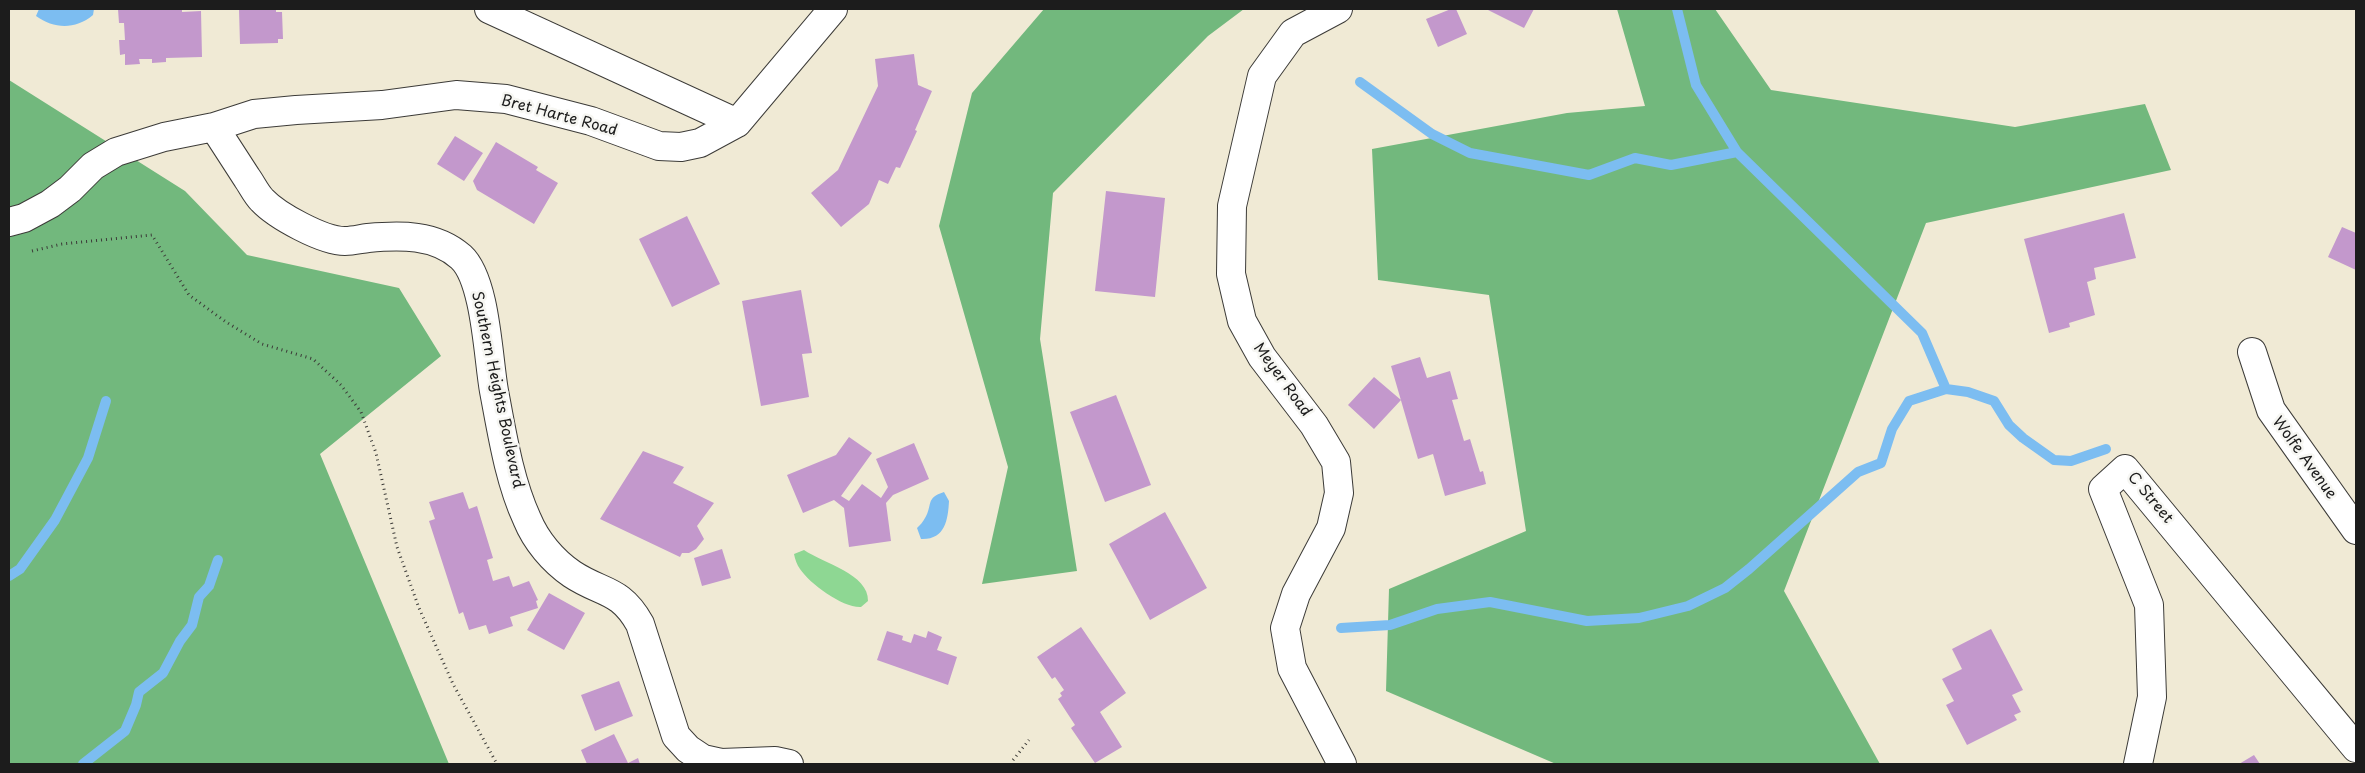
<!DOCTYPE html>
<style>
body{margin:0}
#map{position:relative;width:2365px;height:773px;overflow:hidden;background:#f0ead5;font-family:"Playpen Sans",sans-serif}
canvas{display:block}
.frame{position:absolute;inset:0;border:10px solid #1c1c1c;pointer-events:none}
</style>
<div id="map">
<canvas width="2365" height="773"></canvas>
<div class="frame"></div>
</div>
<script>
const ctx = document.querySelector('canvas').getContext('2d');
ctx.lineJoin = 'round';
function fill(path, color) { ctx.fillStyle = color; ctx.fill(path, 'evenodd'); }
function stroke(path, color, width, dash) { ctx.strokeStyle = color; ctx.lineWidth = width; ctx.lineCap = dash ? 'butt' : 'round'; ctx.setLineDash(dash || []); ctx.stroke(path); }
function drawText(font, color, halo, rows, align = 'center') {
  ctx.font = font + ' "Playpen Sans",sans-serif'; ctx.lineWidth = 5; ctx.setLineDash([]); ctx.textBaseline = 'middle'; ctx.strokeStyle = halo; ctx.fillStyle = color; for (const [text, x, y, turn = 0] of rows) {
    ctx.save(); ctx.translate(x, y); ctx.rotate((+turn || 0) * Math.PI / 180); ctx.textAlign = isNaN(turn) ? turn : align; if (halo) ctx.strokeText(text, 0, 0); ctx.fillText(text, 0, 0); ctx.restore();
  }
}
const green = new Path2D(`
 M804,550C823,563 869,574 868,601L861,607C843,608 810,584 800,569C797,565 795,559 794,554Z`);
const forest = new Path2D(`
 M1044,9H1244L1208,36L1053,193L1040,339L1077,571L982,584L1008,467L939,226L972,93Z
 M1617,9H1715L1771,90L2015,127L2145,104L2171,170L1926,223L1784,591L1880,764H1556L1386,691L1389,589L1526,531L1489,295L1378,280L1372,149L1567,113L1645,106Z
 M9,80L185,191L247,255L399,288L441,356L320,454L449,764H9Z`);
const water = new Path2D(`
 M39,9H94L93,15C75,30 54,29 36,16Z
 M944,492L949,501C948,520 945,540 921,539L917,528C920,525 923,522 925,518C933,505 925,498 944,492Z`);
const stream = new Path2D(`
 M1677,9L1696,85L1737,152L1922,333L1946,389L1968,392L1994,401L2009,425L2023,438L2054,460L2071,461L2106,449
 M1360,82L1432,134L1470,153L1589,175L1635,158L1671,165L1737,152
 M9,576L20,569L55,520L88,458L106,401
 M1341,628L1390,625L1437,609L1490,602L1587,621L1639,618L1688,606L1725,588L1749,569L1858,472L1881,463L1892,429L1909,401L1946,389
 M83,764L125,731L136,705L139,692L163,673L180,641L192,625L199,597L209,586L218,560`);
const building = new Path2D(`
 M118,9H182V12L201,11L202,57L166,58V62L152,63V59H139L140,64L125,65V54L120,55L119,40H125L124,23H119Z
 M239,9H276V12H282L283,39H278V43L240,44Z
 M1451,9H1456L1467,34L1438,47L1426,19Z
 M1486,9H1534L1524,28Z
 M914,54L918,85L932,91L915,130L917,131L900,168L896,167L888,184L879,180L869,204L841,227L811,193L838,170L878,86L875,59Z
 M455,136L483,153L464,181L437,164Z
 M496,142L538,167L536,170L558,183L534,224L477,190L473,181Z
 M1106,191L1165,198L1155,297L1095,291Z
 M2124,213L2136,258L2094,268L2096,279L2087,282L2095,315L2069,323L2070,327L2049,333L2024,239Z
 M687,216L720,284L672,307L639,239Z
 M2342,227L2356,233V270L2328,257Z
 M801,290L812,353L802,354L809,397L761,406L742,301Z
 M1420,357L1427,378L1450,371L1458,399L1452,400L1464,441L1470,439L1480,472L1483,471L1486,484L1445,496L1433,454L1418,459L1391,366Z
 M1374,377L1401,400L1374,429L1348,405Z
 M1116,395L1151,485L1105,502L1070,412Z
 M849,437L872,453L841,496L849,501L862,484L881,498L888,487L876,459L914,443L929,479L893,495L886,503L891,541L849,547L844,508L834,500L803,513L787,475L836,455Z
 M643,451L684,467L673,483L714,503L697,526L704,539L696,549L689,553H682L680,557L600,519Z
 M463,492L469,509L477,506L493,558L487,560L493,581L509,576L513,587L529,581L538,600L536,601L538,608L510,617L513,626L489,634L486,625L469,630L463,612L459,614L429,521L435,519L429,502Z
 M1165,512L1207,588L1150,620L1109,544Z
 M722,549L731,578L702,586L694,558Z
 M549,593L585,613L564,650L527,630Z
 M1081,627L1126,693L1100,712L1122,747L1095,763L1071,728L1075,725L1058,699L1062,696L1060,693L1064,690L1055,677L1052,679L1037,657Z
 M1991,629L2023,690L2012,695L2021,712L2014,715L2017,720L1967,745L1946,705L1954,701L1942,679L1962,669L1952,649Z
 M887,631L903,636L902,640L911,643L914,634L926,638L928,631L942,637L937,650L957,657L948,685L877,660Z
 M619,681L633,716L595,731L581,695Z
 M614,734L628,763L638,758L640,764H587L581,750Z
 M2254,755L2260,764H2239Z`);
const path = new Path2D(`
 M32,251L62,244L152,235L189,295L226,322L262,344L313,359L341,385L361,412L376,453L397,547L419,608L453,684L497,764
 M1013,760L1029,740`);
const minor = new Path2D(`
 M1338,9L1293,33L1262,76L1232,206L1231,274L1242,321L1262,357L1314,425L1336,462L1339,493L1331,528L1296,594L1285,628L1292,668L1342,764
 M737,123L833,9
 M214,127C225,144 236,161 247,178C252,185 256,194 262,200C277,216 323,241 345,241C353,241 360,239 368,238C400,235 435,234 461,257C486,280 488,358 494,391C502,433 509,480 527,519C536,541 553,561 572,574C602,594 620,588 640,624L676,736L688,749L703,759L721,763L775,761L789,764
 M9,222L24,218L50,204L70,189L93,166L116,152L164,137L214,127L254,114L296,110L382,105L456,95L506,99L591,121L659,146L681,147L700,143L737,123L489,9
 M2252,352L2271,410L2356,530
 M2138,764L2152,697L2149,605L2103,489L2125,469L2356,748`);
const streetNames = [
 ["Bret Harte Road",559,116,15],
 ["Meyer Road",1282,380,54],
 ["Southern Heights Boulevard",497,390,78],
 ["Wolfe Avenue",2304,458,54],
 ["C Street",2150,498,50]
];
fill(green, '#8ed793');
fill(forest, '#72b87d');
fill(water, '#7cbdf1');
stroke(stream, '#7cbdf1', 10);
fill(building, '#c398cc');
stroke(minor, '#3c3b38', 30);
stroke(path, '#3c3b38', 3, [1, 4]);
stroke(minor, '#fff', 28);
drawText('15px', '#1c1c1c', '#f6f6f2', streetNames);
</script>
